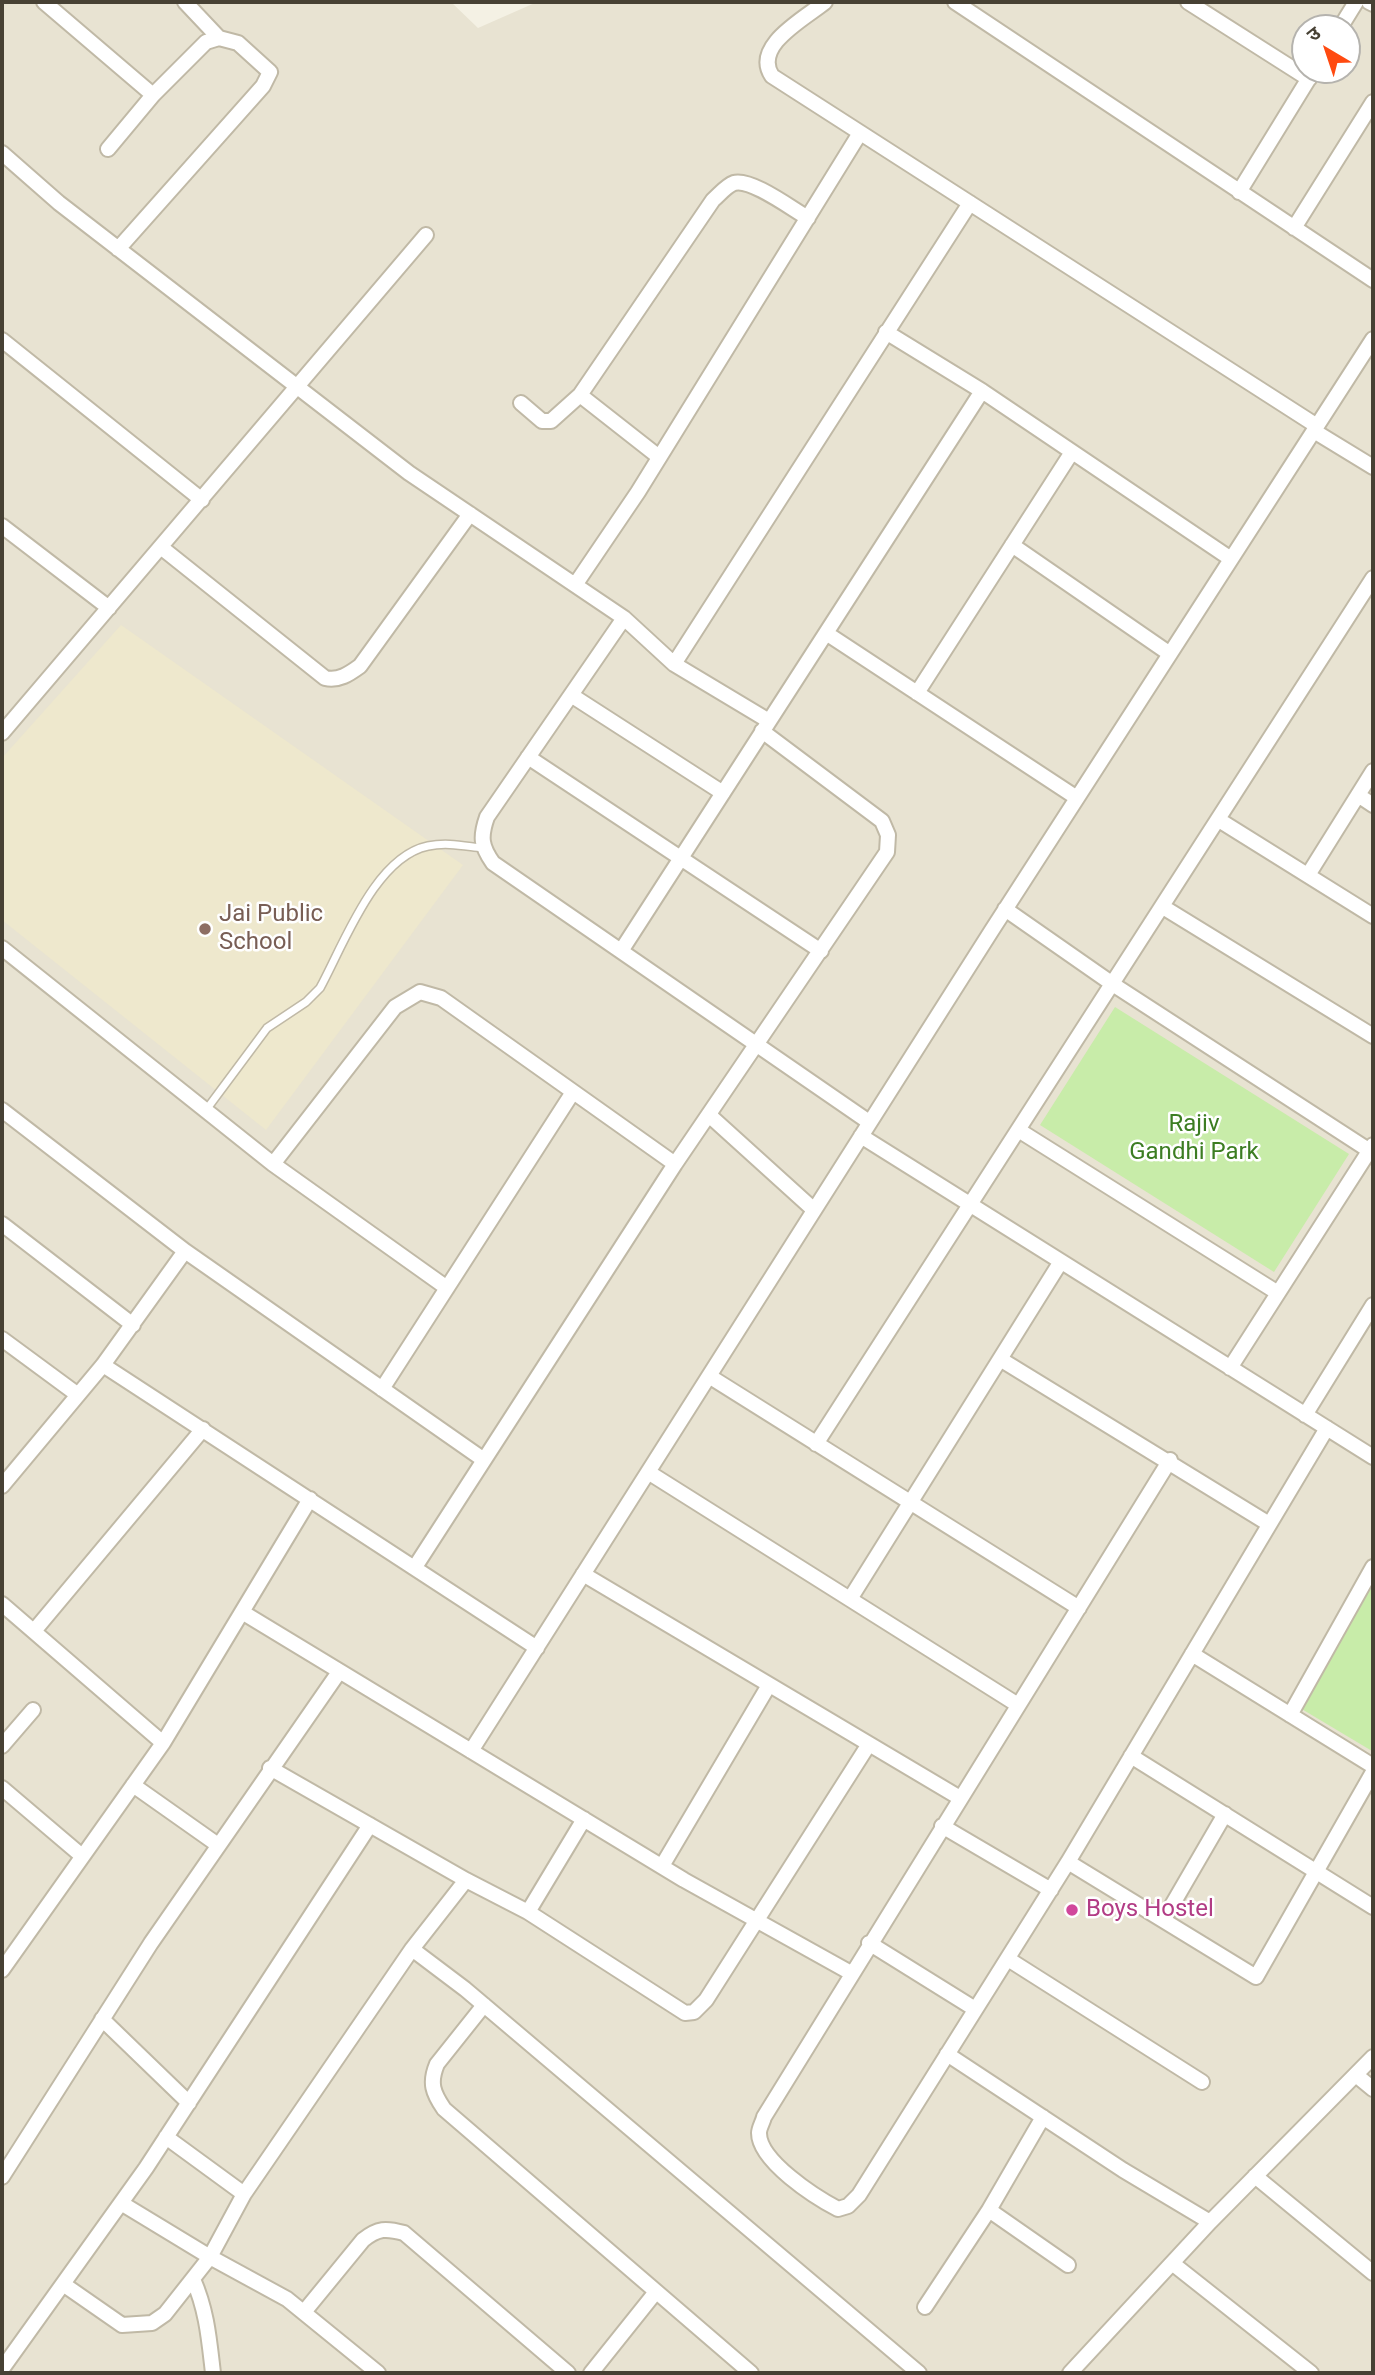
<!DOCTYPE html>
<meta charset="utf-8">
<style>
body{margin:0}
#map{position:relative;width:1375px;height:2375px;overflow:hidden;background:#f4f1e4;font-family:Roboto,"Noto Sans Devanagari",sans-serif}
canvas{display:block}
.frame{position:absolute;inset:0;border:4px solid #474134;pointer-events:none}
.north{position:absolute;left:1291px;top:14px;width:70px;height:70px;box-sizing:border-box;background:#fff;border:2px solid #b5b3ae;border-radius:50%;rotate:321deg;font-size:19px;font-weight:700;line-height:28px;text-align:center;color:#474134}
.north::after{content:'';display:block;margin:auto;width:24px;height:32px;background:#ff4a10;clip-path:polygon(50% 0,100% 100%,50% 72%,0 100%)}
</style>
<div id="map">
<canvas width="1375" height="2375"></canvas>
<div class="frame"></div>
<div class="north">उ</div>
</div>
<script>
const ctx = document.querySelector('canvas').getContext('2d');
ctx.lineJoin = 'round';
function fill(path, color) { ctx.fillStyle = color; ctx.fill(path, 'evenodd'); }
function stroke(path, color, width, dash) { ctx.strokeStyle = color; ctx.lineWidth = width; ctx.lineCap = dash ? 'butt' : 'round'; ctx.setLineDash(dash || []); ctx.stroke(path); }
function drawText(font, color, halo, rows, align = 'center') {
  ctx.font = font + ' Roboto,sans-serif'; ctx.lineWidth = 5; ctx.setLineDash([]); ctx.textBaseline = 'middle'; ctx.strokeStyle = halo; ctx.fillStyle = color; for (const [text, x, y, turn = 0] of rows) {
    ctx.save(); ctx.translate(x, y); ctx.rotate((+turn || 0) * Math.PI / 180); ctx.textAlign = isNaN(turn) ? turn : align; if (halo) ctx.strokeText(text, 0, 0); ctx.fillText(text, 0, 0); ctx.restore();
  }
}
const residential = new Path2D(`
 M2,2H451L478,28L537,2H1373V2373H2ZM1305,28H1347V70H1305Z`);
const education = new Path2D(`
 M121,625L463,865L266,1130L2,920V758Z`);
const green = new Path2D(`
 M1115,1007L1349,1154L1274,1272L1040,1125Z
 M1373,1581V1750L1372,1751L1300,1708Z`);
const lane = new Path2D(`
 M206,1110L267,1028L306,1002L320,988C344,944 375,857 428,846C447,842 464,846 482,848`);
const street = new Path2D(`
 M44,2L153,95
 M185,2L219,38
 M825,2C804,19 752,46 772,76L1317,426
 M955,2L1373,280
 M1188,2L1309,79
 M1369,2L1373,4
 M1340,28L1356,2
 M108,149L153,95L206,42L219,38L238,43L270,72L263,86L118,249
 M2,153L59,203L409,473L624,618L674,664L769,721
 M1239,192L1314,70
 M1294,228L1373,102
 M886,332L982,391L1231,559
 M2,340L202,500
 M580,395L659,457
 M521,403L542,421H551L580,395L713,200C720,194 726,186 734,183C751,178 792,209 808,218
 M1314,431L1373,467
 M2,526L109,608
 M1012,545L1170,654
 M162,548L325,678C339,681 349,674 360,666L470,514
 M575,585L638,492L860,133
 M624,618L487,817C480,837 481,846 493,863L869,1122
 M826,633L1077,798
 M674,664L970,203
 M917,693L1072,452
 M571,695L723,793
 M2,733L426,235
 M528,757L821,951
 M1358,795L1373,805
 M1219,820L1373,916
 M1308,875L1373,771
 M1163,907L1373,1036
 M1005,909L1114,985L1370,1151
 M2,948L273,1164L447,1288
 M621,951L982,391
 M2,1110L185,1251L484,1460
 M709,1115L814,1210
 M1020,1131L1278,1293
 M861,1136L1373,1457
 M273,1164L395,1007L420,992L441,998L675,1164
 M2,1224L133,1325
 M2,1339L78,1395
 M1000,1359L1269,1524
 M103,1365L537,1648
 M1230,1368L1373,1145
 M709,1376L1079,1608
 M382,1389L573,1092
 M1305,1415L1373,1305
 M816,1444L1373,578
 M1170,1460L764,2117C763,2122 759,2128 759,2133C759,2161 815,2197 838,2209L848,2206L859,2195L1068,1862L1327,1428
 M648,1472L1018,1705
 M2,1486L103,1365L185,1251
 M415,1567L675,1164L887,852L888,835L882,821L762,731
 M583,1574L960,1798
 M850,1599L1060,1263
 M2,1604L163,1743
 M242,1612L684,1880L851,1973
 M34,1631L203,1429
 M1192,1654L1373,1766
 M1290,1715L1373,1567
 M2,1746L33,1710
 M471,1751L992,930L1373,339
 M1131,1756L1373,1907
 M270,1768L466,1880L528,1912L685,2013L694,2012L706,2000L869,1744
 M133,1785L218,1845
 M2,1788L82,1856
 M942,1826L1051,1890
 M1068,1862L1256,1977L1373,1772
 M662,1866L769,1685
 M528,1912L584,1819
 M1164,1919L1225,1814
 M869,1943L975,2009
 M412,1949L465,1989L919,2373
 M1008,1959L1202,2082
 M2,1970L163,1743L310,1499
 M484,2005L437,2064C429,2083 433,2093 444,2109L751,2373
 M102,2019L189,2103
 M947,2054L1123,2170L1210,2222
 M1356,2075L1373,2089
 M166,2137L244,2194
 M1255,2176L1373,2273
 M2,2177L151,1943L339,1672
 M121,2203L210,2257L287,2299L378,2373
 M989,2210L1068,2265
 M1172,2263L1311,2373
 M193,2279C207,2311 209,2339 213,2373
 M63,2284L122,2325L152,2323L165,2314L210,2257L244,2194L412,1949L466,1880
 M925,2307L989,2210L1043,2117
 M304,2312L363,2240C378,2228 386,2228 404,2233L568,2373
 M2,2369L146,2168L370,1825
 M591,2373L655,2293
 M1070,2373L1210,2222L1373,2057`);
const markers = [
 [205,929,7,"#8d6e63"],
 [1072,1910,7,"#d1479c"]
];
const educationNames = [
 ["Jai Public",219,915],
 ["School",219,943]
];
const parkNames = [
 ["Rajiv",1194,1125],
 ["Gandhi Park",1194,1153]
];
const hotelNames = [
 ["Boys Hostel",1086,1910]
];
fill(residential, '#e8e3d2');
fill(education, '#eee8cd');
fill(green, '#c8eca9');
stroke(lane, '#c0b9a6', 10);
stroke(street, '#c0b9a6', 18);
stroke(lane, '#fff', 7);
stroke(street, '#fff', 14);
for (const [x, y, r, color] of markers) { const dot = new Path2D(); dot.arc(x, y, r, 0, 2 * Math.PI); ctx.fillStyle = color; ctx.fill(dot); stroke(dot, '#fff', 2.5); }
drawText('24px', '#785e54', '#fff', educationNames, 'left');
drawText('24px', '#3c7d22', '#fff', parkNames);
drawText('24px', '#b23c85', '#fff', hotelNames, 'left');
</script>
